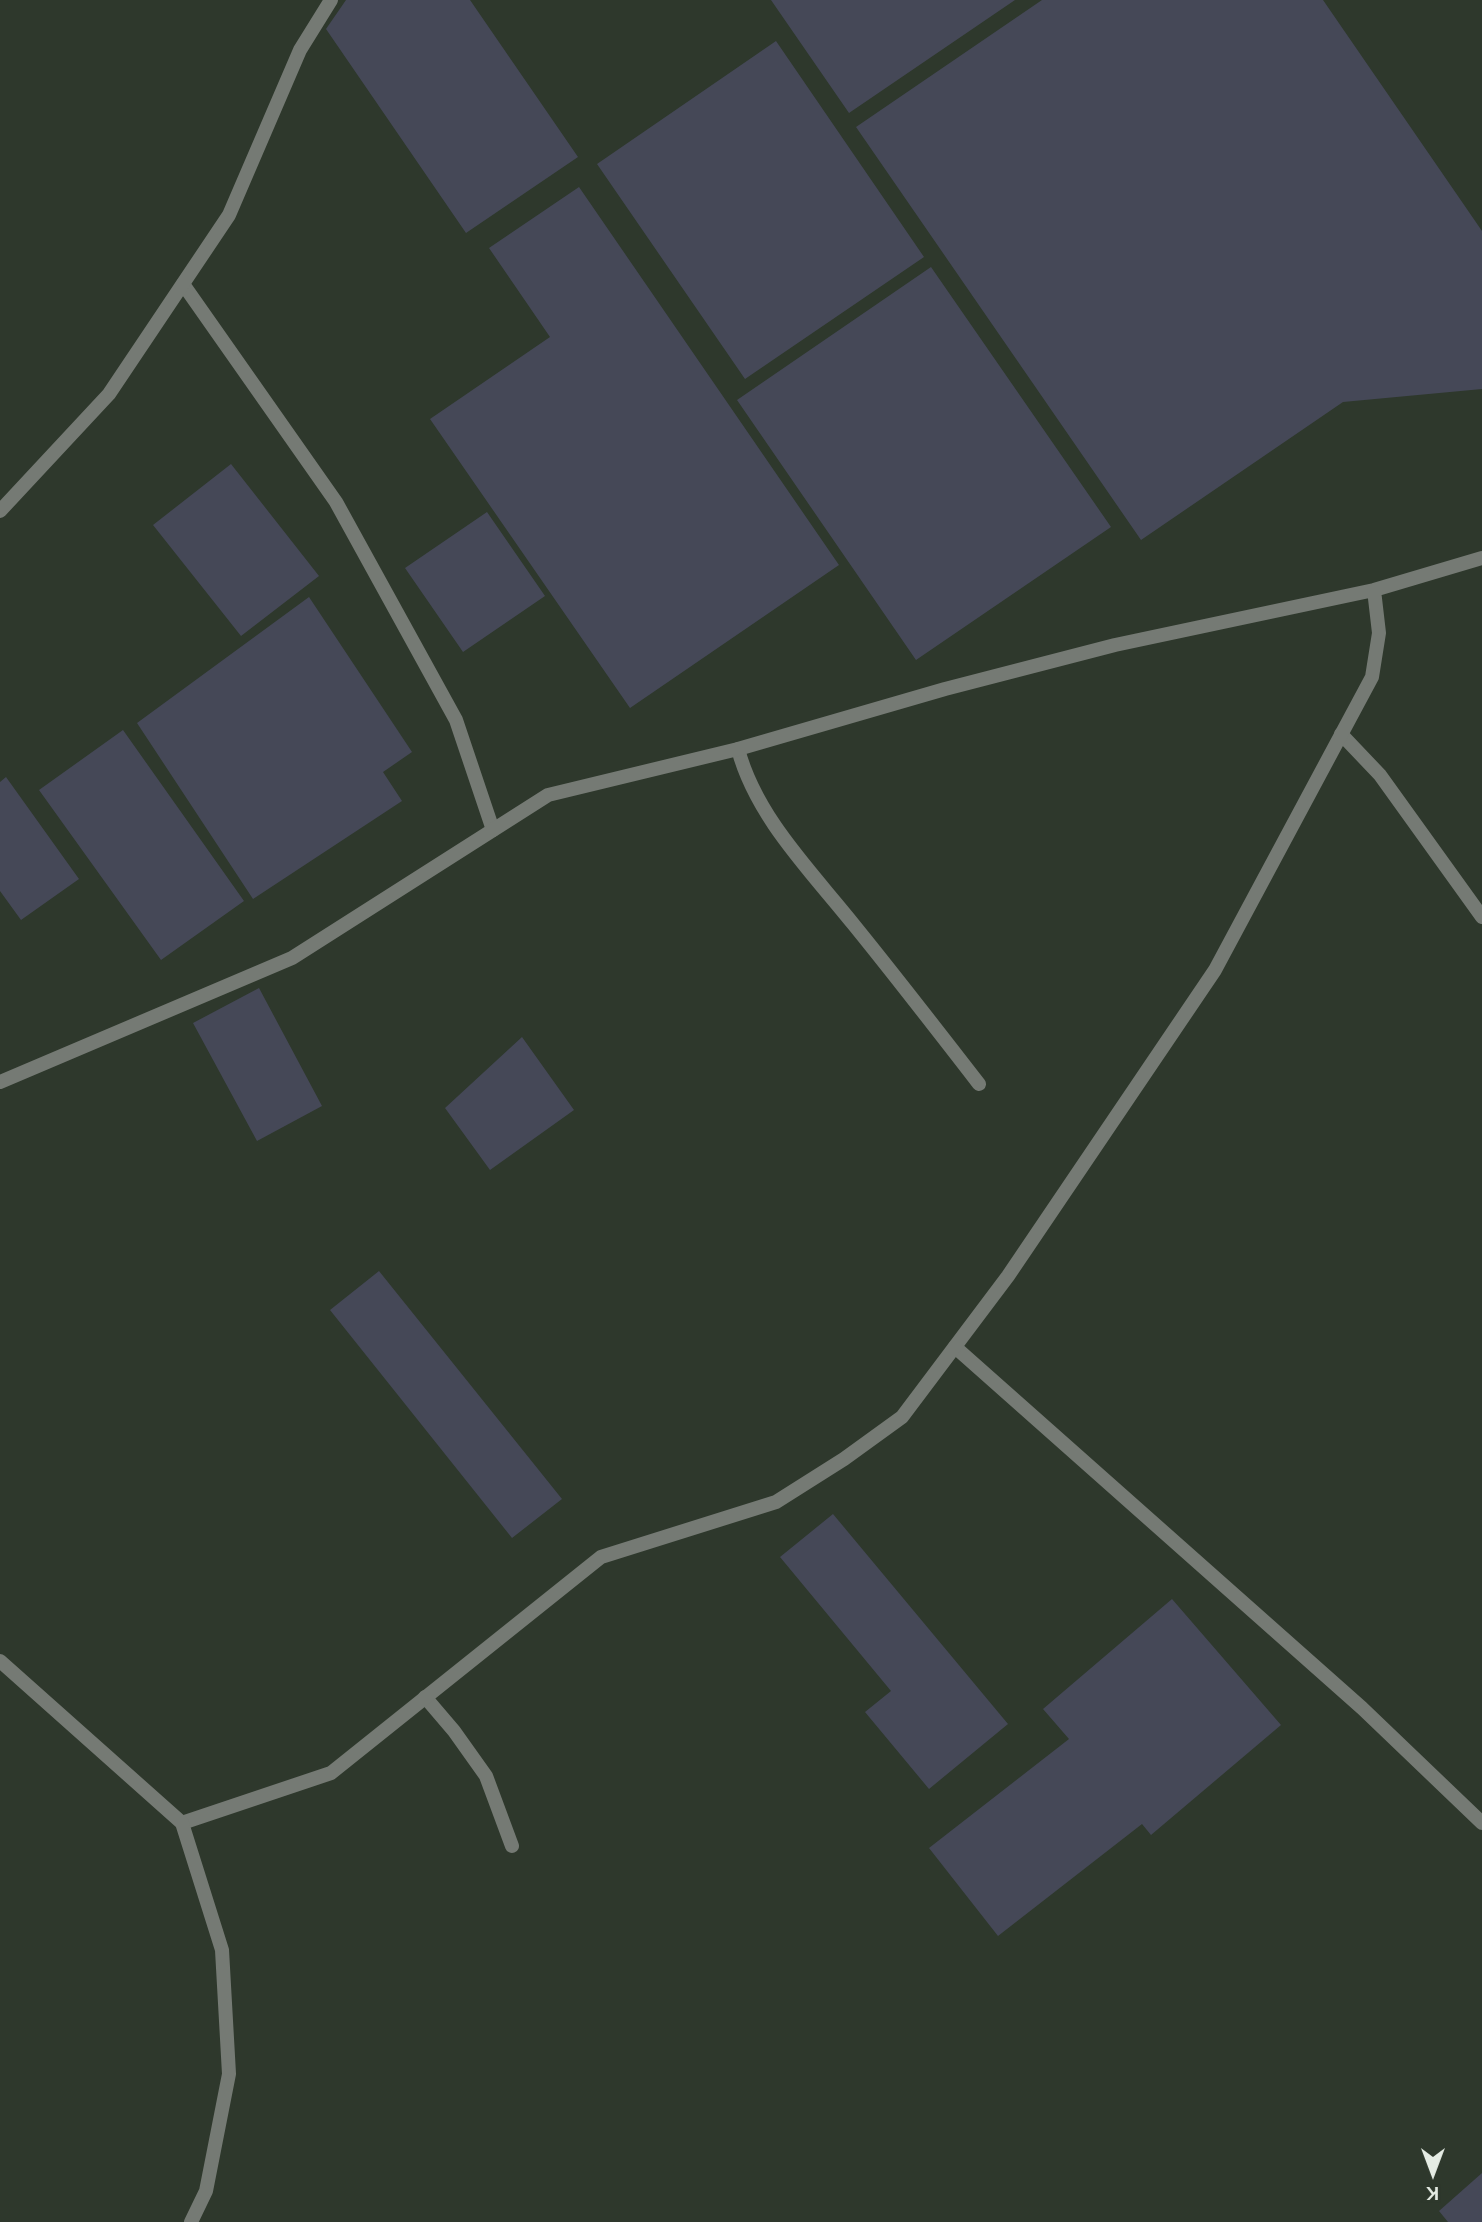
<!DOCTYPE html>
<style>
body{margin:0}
#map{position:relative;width:1482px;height:2222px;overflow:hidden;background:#2e382c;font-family:Raleway,sans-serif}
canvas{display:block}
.north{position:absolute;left:1398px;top:2138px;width:70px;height:70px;-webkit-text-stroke:5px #2e382c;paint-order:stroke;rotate:180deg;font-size:19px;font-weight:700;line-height:28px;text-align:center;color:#e5ece4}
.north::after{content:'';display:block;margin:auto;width:24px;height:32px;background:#e5ece4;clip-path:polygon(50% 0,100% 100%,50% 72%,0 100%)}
</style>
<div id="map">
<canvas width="1482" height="2222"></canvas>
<div class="north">K</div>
</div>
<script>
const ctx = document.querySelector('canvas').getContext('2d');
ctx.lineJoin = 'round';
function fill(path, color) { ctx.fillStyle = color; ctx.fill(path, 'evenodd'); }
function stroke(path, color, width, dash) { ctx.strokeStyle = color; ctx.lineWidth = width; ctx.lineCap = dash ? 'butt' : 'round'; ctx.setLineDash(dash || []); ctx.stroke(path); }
const building = new Path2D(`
 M346,0H470L578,157L466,233L326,29Z
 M771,0H1015L849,113Z
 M1042,0H1323L1482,231V389L1343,402L1141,540L856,127Z
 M776,41L924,257L745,379L597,164Z
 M579,187L839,565L630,708L430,419L550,337L489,248Z
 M931,267L1111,527L916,660L737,400Z
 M231,464L319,576L241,636L153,525Z
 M487,512L545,596L463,652L405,568Z
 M309,597L412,752L383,772L402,801L253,899L137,723Z
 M123,730L244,901L161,960L39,790Z
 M6,777L79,879L21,920L0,891V782Z
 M259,988L322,1106L257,1141L193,1023Z
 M522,1037L574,1110L490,1170L445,1108Z
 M379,1271L562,1499L512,1538L330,1310Z
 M833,1514L1008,1724L929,1789L865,1712L891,1691L780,1557Z
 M1172,1599L1281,1725L1151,1835L1142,1824L998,1936L929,1848L1069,1739L1043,1709Z
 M1482,2173V2222H1448L1439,2211Z`);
const service = new Path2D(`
 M183,284L336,502L456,720L493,830
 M1341,734L1380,775L1482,917
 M738,749C756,817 811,871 854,925C897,978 938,1031 979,1084
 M955,1347L1362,1708L1482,1823
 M425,1697L454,1731L486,1776L512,1846`);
const minor = new Path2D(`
 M0,511L109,394L229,215L300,50L331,0
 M0,1082L292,958L548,795L738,749L945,689L1115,645L1374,590L1482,558
 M182,1823L331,1773L601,1557L776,1502L844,1459L902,1417L1008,1276L1215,970L1372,677L1379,633L1374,590`);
const tertiary = new Path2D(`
 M0,1661L182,1823L222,1950L229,2074L206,2191L191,2222`);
fill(building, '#454857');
stroke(service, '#757a74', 14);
stroke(minor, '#757a74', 14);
stroke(tertiary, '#757a74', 14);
</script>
